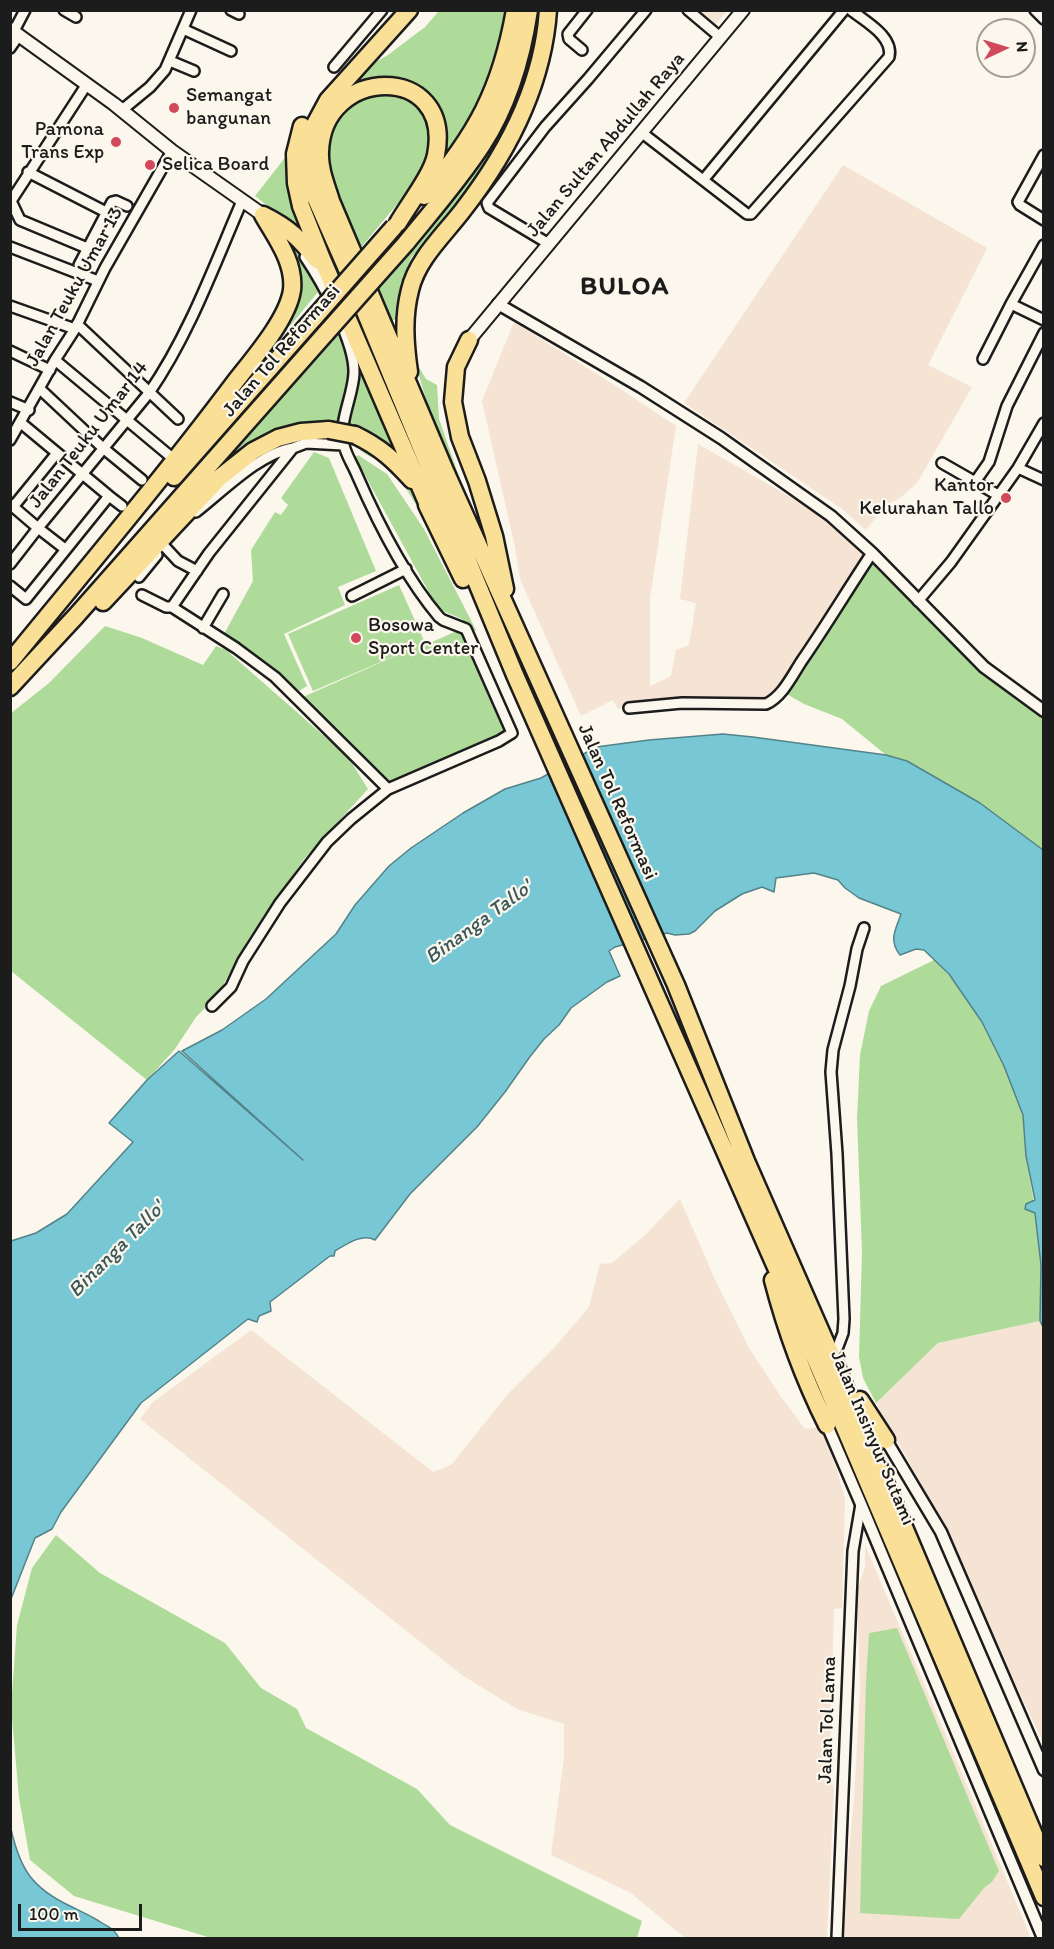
<!DOCTYPE html>
<style>
body{margin:0}
#map{position:relative;width:1054px;height:1949px;overflow:hidden;background:#fbf7ec;font-family:Itim,sans-serif}
canvas{display:block}
.frame{position:absolute;inset:0;border:12px solid #1c1c1c;pointer-events:none}
.north{position:absolute;left:976px;top:18px;width:60px;height:60px;box-sizing:border-box;background:#fbf7ec;border:2px solid #a29f99;border-radius:50%;rotate:86deg;font-size:16px;font-weight:700;line-height:24px;text-align:center;color:#1c1c1c}
.north::after{content:'';display:block;margin:auto;width:21px;height:27px;background:#d1495b;clip-path:polygon(50% 0,100% 100%,50% 72%,0 100%)}
.scale{position:absolute;left:18px;top:1904px;width:124px;height:27px;box-sizing:border-box;border:3px solid #1c1c1c;border-top:0;padding-left:8px;font-size:18px;line-height:21px;white-space:nowrap;color:#1c1c1c;-webkit-text-stroke:4px #fbf7ec;paint-order:stroke}
</style>
<div id="map">
<canvas width="1054" height="1949"></canvas>
<div class="frame"></div>
<div class="north">N</div>
<div class="scale">100 m</div>
</div>
<script>
const ctx = document.querySelector('canvas').getContext('2d');
ctx.lineJoin = 'round';
function fill(path, color) { ctx.fillStyle = color; ctx.fill(path, 'evenodd'); }
function stroke(path, color, width, dash) { ctx.strokeStyle = color; ctx.lineWidth = width; ctx.lineCap = dash ? 'butt' : 'round'; ctx.setLineDash(dash || []); ctx.stroke(path); }
function drawText(font, color, halo, rows, align = 'center') {
  ctx.font = font + ' Itim,sans-serif'; ctx.lineWidth = 4.5; ctx.setLineDash([]); ctx.textBaseline = 'middle'; ctx.strokeStyle = halo; ctx.fillStyle = color; for (const [text, x, y, turn = 0] of rows) {
    ctx.save(); ctx.translate(x, y); ctx.rotate((+turn || 0) * Math.PI / 180); ctx.textAlign = isNaN(turn) ? turn : align; if (halo) ctx.strokeText(text, 0, 0); ctx.fillText(text, 0, 0); ctx.restore();
  }
}
const built = new Path2D(`
 M692,11H727L713,28Z
 M843,165L987,248L928,365L972,387L917,483L900,498L886,505L866,530L842,509L684,403Z
 M514,322L616,386L676,426L650,598V686L671,676L676,650L689,645L696,603L680,599L698,444L827,518L865,555L775,694L767,700L670,702L618,709L613,700L581,716L520,579L515,547L482,401Z
 M680,1199L716,1282L749,1348L781,1397L805,1429L821,1427L836,1467L845,1499L842,1608L834,1609L829,1775L834,1789L827,1938H685L631,1893L551,1855L564,1758V1724L517,1709L462,1675L140,1419L153,1402L251,1330L433,1472L451,1465L507,1395L554,1348L589,1307L600,1264L612,1263L644,1236Z
 M1040,1321L1043,1327V1742L1007,1666L943,1523L876,1403L938,1343Z
 M865,1545L954,1754L1031,1938H840L854,1801L860,1689L857,1589L865,1567ZM897,1629L999,1871L992,1882L984,1888L869,1633Z`);
const green = new Path2D(`
 M439,11H507L491,80L460,136L441,158C441,142 445,122 439,107C437,102 431,97 427,93C401,66 371,76 343,93L372,64L388,55L425,27Z
 M533,11H539L535,37L515,107L484,168L438,227L411,258L398,297L399,319L388,321L373,288L414,239Z
 M390,88L424,106L434,150L419,178L358,251L325,172L326,132L344,106Z
 M287,155L290,193L303,234L255,196Z
 M290,243L322,287L203,432L293,301L285,247Z
 M348,323L402,462C387,448 370,433 350,425C320,414 270,430 245,446C219,462 196,491 175,513Z
 M415,361L426,379L437,385L439,419L468,502L426,400Z
 M350,438L359,440L415,491L426,522C415,502 404,483 387,467C375,457 356,453 350,438Z
 M314,452L329,458L376,571L338,587L345,605L284,634L307,686L299,691L224,634L253,581L251,550L275,512L281,515L288,505L281,498Z
 M358,455L387,474L424,529L476,630L472,633L462,619L438,609L355,457Z
 M865,558L872,561L980,671L1002,689L1043,717V850L980,803L907,761L886,755L842,719L804,704L778,689L853,573Z
 M399,585L425,643L432,642L459,630L504,732L389,783L303,697L411,649L313,691L288,634Z
 M105,626L142,638L203,665L216,646L226,650L348,757L368,789L304,859L249,938L217,996L196,1017L175,1049L147,1080L11,971L10,714L49,683Z
 M934,960C976,999 1005,1058 1022,1112C1027,1126 1024,1143 1026,1158C1032,1193 1040,1230 1041,1266C1042,1284 1040,1303 1040,1321L938,1343L876,1403L863,1378L859,1357L862,1252L857,1119L860,1055L869,1011L881,986Z
 M56,1535L100,1573L225,1643L261,1688L297,1709L306,1728L417,1789L450,1825L642,1921L637,1938H211L74,1896L30,1860L19,1798L11,1707L17,1625L32,1568Z
 M897,1628L999,1871L992,1882L984,1888L959,1919L860,1913L866,1681L869,1633Z`);
const water = new Path2D(`
 M723,734L753,737L886,755L907,761L980,803L1043,850V1327L1040,1321L1041,1265L1035,1213L1025,1209L1026,1204L1035,1200L1026,1156L1023,1115L1004,1066L982,1022L949,974L924,950L916,949L900,955C888,940 896,929 901,914L859,898L845,888L838,880L814,873L776,878L774,892L762,887L742,894L715,911L695,931L689,934L675,935L667,933L615,947L609,951L620,976L607,982L571,1008L559,1025L544,1039L529,1058L505,1092L477,1127L410,1194L375,1240C362,1233 347,1244 335,1251L334,1256H330L270,1302L271,1311L259,1316L257,1322L248,1319L141,1403L61,1512L52,1529L35,1538L11,1599V1241L36,1233L67,1214L133,1142L109,1123L147,1080L179,1051L303,1160L182,1051L222,1030L266,999L336,934L355,905L389,866L411,848L463,813L505,789L541,778L596,747L649,740Z
 M11,1829C20,1869 32,1888 70,1906C80,1911 89,1915 99,1921C109,1928 113,1927 119,1938H11Z`);
const minor = new Path2D(`
 M64,10L76,17
 M231,10L239,14
 M688,10L720,37
 M1035,10L1044,19
 M183,29L231,51
 M14,31L25,10
 M10,48L19,35
 M582,50L569,39L568,34L587,10
 M170,61L194,71
 M334,67L382,10
 M122,110L150,87L165,70L191,10
 M641,132L747,214H751L889,57C894,36 864,21 851,10
 M1044,155L1018,202L1020,205L1044,220
 M28,172L106,212
 M704,179L844,10
 M549,244L489,208L487,203L545,127L588,79L646,10
 M1044,245L1011,304L1044,320
 M10,247L98,281
 M87,248L20,220L11,201L87,84
 M79,265L112,202L116,201L127,206
 M10,306L75,329
 M77,324L178,419
 M10,351L50,370
 M983,359L1011,304
 M55,360L170,456
 M40,389L103,448L142,480
 M10,402L29,410
 M10,440L55,360L75,329L105,268L172,151
 M942,463L998,495
 M1018,468L1044,480
 M975,482L989,462L1007,406L1044,333
 M109,496L122,506
 M10,504L38,528L149,393C189,335 214,266 242,201
 M13,507L57,453
 M196,512C223,491 260,453 293,448
 M164,546L178,561L197,571
 M10,564L38,528L65,549
 M139,577L157,555
 M10,586L26,599L109,496L21,423
 M142,595L166,607H172L236,648L275,677L388,789
 M352,596L406,569
 M918,601L951,562L1018,468L1044,423
 M172,607L209,553L293,448L306,443L343,445
 M203,628L223,594
 M629,708L682,703L766,704C782,697 792,676 801,662C826,626 848,589 872,553
 M212,1006L231,987L243,961L280,903L327,842L351,819L388,789L499,741L512,733L466,629L443,620L439,617C406,578 377,521 357,475C353,465 346,455 344,445C338,422 353,397 354,373C355,342 322,282 305,257
 M830,1353L837,1349L843,1333L844,1319L837,1154L831,1072L833,1050L850,986L857,949L864,928
 M837,1938L853,1551L861,1504`);
const tertiary = new Path2D(`
 M498,304L641,387L721,438L831,516L872,553L984,667L1044,711
 M827,1425L861,1504L1043,1938
 M886,1440L941,1532L1044,1770`);
const secondary = new Path2D(`
 M10,29L114,104L172,151L263,215
 M469,340L743,10`);
const motorway = new Path2D(`
 M409,10L328,100L314,126L309,143L308,172L313,192L354,285L515,675L790,1299L1044,1897
 M302,126L295,154L296,183L301,206L322,259L432,514
 M424,196C476,135 501,90 515,10
 M263,215C289,228 299,238 317,260
 M398,223C409,204 432,175 436,155C454,62 322,65 320,152C319,168 326,185 331,201L446,473L676,985L746,1161L835,1364L1044,1858
 M406,243C432,211 460,179 482,145C508,105 522,57 529,10
 M469,340L456,367L453,402L460,437L477,481L494,536L505,589
 M409,372C405,344 403,317 410,290C417,259 444,235 463,210C508,152 543,85 548,10
 M355,435C380,447 394,460 412,480
 M174,477L314,318
 M427,505L463,579
 M103,602L219,478L253,451L278,438L301,432L329,430
 M10,662C86,569 163,478 235,382C253,359 288,319 292,290C295,262 276,238 263,215
 M10,687L76,616L326,333
 M773,1280C786,1330 804,1379 827,1425
 M860,1400L886,1440`);
const motorwayBridge = new Path2D(`
 M314,318L394,227
 M326,333L406,243
 M329,430L355,435`);
const markers = [
 [174,108,6,"#d1495b"],
 [116,142,6,"#d1495b"],
 [150,165,6,"#d1495b"],
 [1006,498,6,"#d1495b"],
 [356,638,6,"#d1495b"]
];
const poiNames = [
 ["Semangat",186,96],
 ["bangunan",186,119],
 ["Pamona",104,130,"right"],
 ["Trans Exp",104,153,"right"],
 ["Selica Board",162,165],
 ["Kantor",994,486,"right"],
 ["Kelurahan Tallo",994,509,"right"],
 ["Bosowa",368,626],
 ["Sport Center",368,649]
];
const streetNames = [
 ["Jalan Sultan Abdullah Raya",606,145,-50],
 ["Jalan Teuku Umar 13",75,287,-61],
 ["Jalan Tol Reformasi",282,351,-49],
 ["Jalan Teuku Umar 14",89,435,-52],
 ["Jalan Tol Reformasi",617,802,66],
 ["Jalan Insinyur Sutami",872,1438,67],
 ["Jalan Tol Lama",828,1720,-88]
];
const waterNames = [
 ["Binanga Tallo'",479,923,-36],
 ["Binanga Tallo'",117,1250,-45]
];
const districtNames = [
 ["BULOA",625,287]
];
fill(built, '#f5e3d4');
fill(green, '#aedb9a');
fill(water, '#78c7d4');
stroke(water, '#53838a', 1.5);
stroke(minor, '#1c1c1c', 14);
stroke(tertiary, '#1c1c1c', 15);
stroke(secondary, '#1c1c1c', 16);
stroke(motorway, '#1c1c1c', 21);
stroke(minor, '#fbf7ec', 9);
stroke(tertiary, '#fbf7ec', 10);
stroke(secondary, '#fbf7ec', 12);
stroke(motorway, '#fadf96', 16);
stroke(motorwayBridge, '#1c1c1c', 21, []);
stroke(motorwayBridge, '#fadf96', 16);
for (const [x, y, r, color] of markers) { const dot = new Path2D(); dot.arc(x, y, r, 0, 2 * Math.PI); ctx.fillStyle = color; ctx.fill(dot); stroke(dot, '#fbf7ec', 2); }
drawText('20px', '#1c1c1c', '#fbf7ec', poiNames, 'left');
drawText('20px', '#1c1c1c', '#fbf7ec', streetNames);
drawText('italic 21px', '#3c585c', '#fbf7ec', waterNames);
ctx.letterSpacing = '1.5px';
drawText('bold 26px', '#1c1c1c', '#fbf7ec', districtNames);
ctx.letterSpacing = '0px';
</script>
